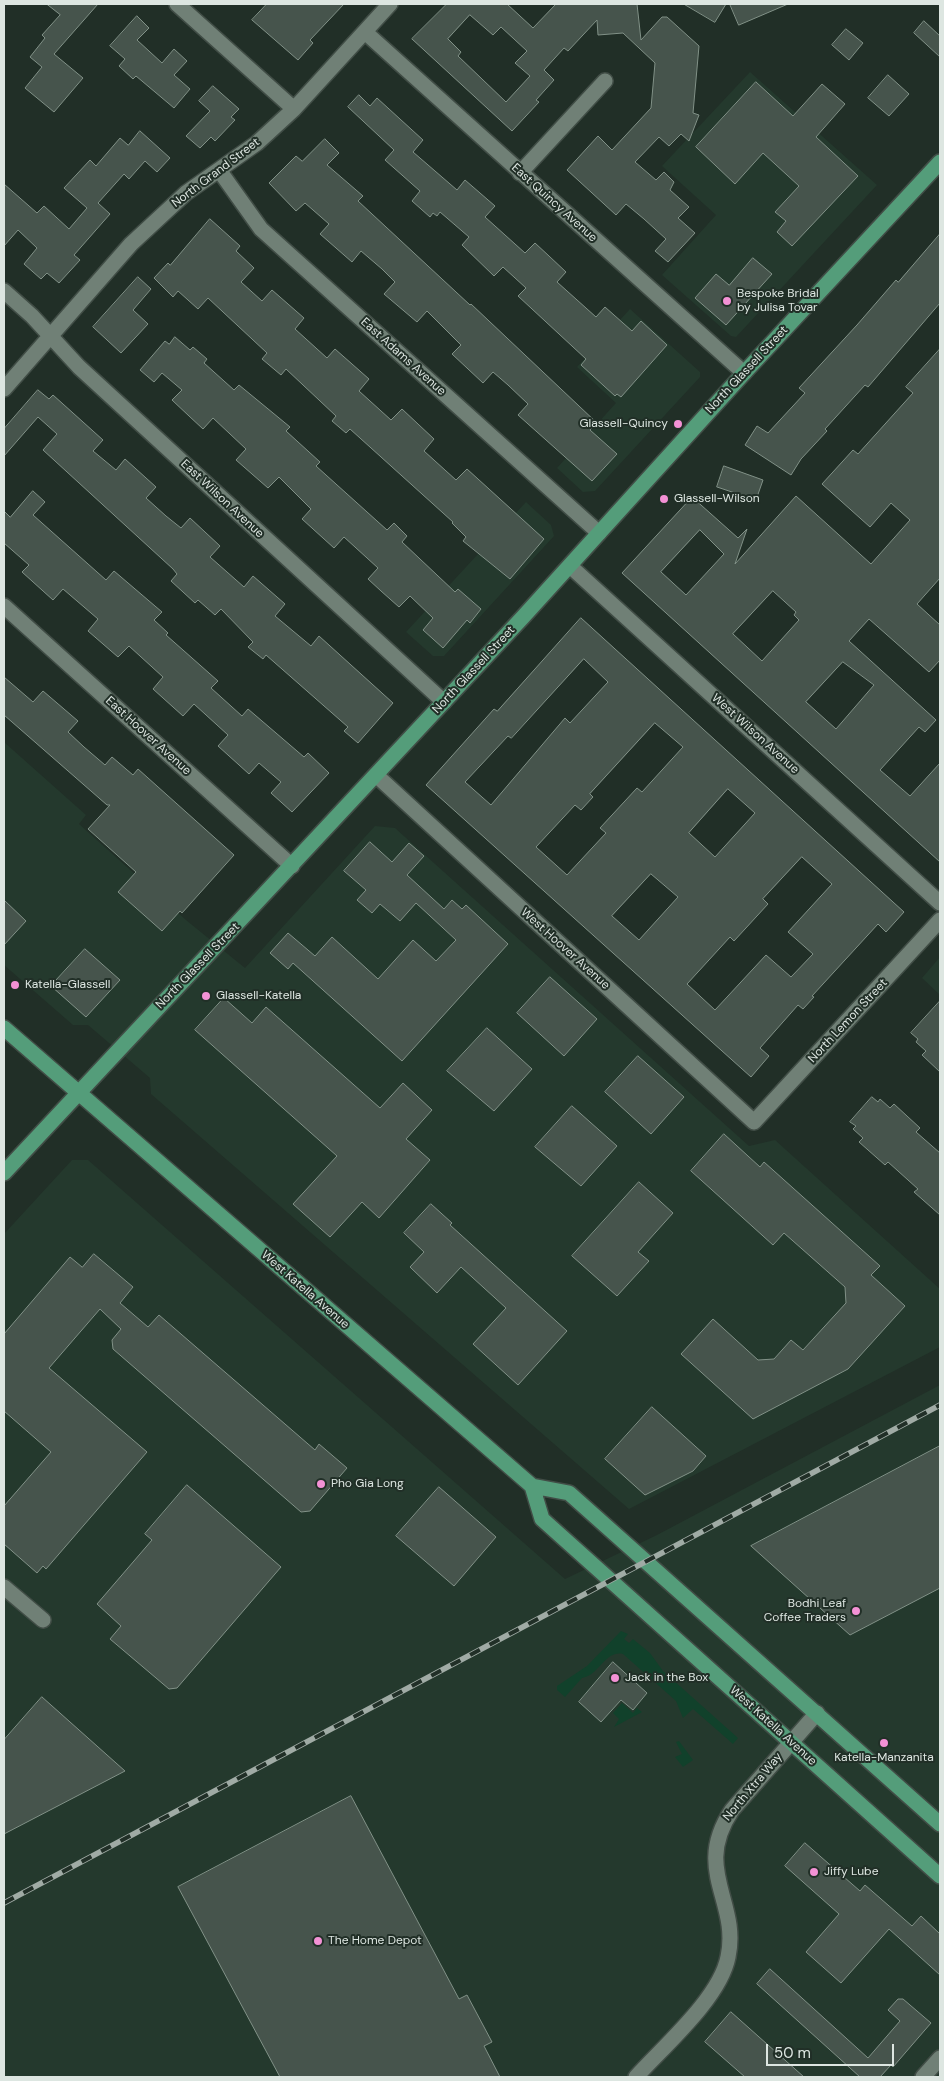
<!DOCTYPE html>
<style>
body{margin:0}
#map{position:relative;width:944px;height:2081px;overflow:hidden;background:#212f27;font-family:"DM Sans",sans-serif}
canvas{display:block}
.frame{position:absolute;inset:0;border:5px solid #dde6e1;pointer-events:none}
.scale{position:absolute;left:766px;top:2044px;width:128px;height:22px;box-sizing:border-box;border:2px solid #dde6e1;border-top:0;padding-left:6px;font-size:15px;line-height:18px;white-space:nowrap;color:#dde6e1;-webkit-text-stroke:4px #212f27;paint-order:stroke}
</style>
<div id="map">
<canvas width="944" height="2081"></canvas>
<div class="frame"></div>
<div class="scale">50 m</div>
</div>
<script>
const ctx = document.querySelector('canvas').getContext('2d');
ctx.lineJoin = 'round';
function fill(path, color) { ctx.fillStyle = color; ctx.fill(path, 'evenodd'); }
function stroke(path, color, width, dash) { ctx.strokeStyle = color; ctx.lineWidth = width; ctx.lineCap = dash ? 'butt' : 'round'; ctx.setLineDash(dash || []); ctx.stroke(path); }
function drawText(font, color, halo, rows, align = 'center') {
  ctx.font = font + ' "DM Sans",sans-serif'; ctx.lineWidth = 4; ctx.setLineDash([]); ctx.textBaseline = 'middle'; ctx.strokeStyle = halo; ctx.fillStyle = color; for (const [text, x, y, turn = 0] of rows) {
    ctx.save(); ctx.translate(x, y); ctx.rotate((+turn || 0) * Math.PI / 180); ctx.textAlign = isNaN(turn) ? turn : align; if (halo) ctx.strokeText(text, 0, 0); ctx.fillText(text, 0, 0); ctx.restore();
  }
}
const built = new Path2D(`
 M750,72L877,185L736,337L731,336L662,275L716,215L662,166Z
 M630,309L700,372V377L595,491L583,492L557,468L616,403L577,367Z
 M526,502L551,525L554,536L444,656H433L406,632Z
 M4,742L86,815L79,824L186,920L245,968L375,826L395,828L749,1146L775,1140L940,1289V1347L629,1509L151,1094L150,1078L88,1025H73L4,965Z
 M940,957V995L922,978Z
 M72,1160H88L565,1579L657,1535L940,1385V2077H4V1234Z`);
const green = new Path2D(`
 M621,1631L628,1634L624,1639L629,1643L633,1639L650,1653L663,1671L738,1738L733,1744L693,1709L683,1718L676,1701L623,1654C605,1650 599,1676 582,1678L565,1697L557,1690V1686L587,1666Z
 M622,1703L633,1713L637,1708L642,1712L614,1727L619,1719L613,1713Z
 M679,1741L693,1760L683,1767L675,1757L682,1754L676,1742Z`);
const building = new Path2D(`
 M47,4H98L54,54L83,78L54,112L25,88L42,67L30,57L45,38L42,35L60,15Z
 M267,4H344L310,40L313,43L298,60L252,20Z
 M447,4H507L533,28L556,4H637L641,40L662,17H667L699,46L693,113L699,115L689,141L681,134L669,146L659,137L635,162L656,180L664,172L674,182L670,190L689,207L678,218L695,233L668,262L655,251L666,239L644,219L626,204L616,215L567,170L598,136L612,150L651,108L655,63L623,33L598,35L597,20L568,51L564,48L544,70L554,80L536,100L539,102L512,131L412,39ZM470,15L493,35L501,27L527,51L515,63L530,76L506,102L458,56L461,52L448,39Z
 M684,4H726L715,22Z
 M730,4H788L739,25Z
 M137,16L149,28L137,40L162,63L174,49L187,61L174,75L190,89L174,108L136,76L133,79L119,66L125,59L110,46Z
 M924,21L940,36V57L914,33Z
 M846,29L863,43L849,60L832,45Z
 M888,75L909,94L889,116L868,98Z
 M756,82L793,116L822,84L845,104L816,137L858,176L792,246L777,232L786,221L775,212L799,186L763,153L735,184L696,147Z
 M213,86L239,109L231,117L235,120L215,141L211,137L200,148L186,136L210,111L199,101Z
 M359,95L370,106L377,98L423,140L413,152L457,190L465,180L495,206L485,217L525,253L535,243L549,256L566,272L557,282L596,317L605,307L632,331L641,321L667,345L621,397L617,394L615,396L581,365L586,359L518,296L526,288L503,267L494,276L462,245L469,237L440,212L437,216L433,213L430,217L412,201L420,191L385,160L394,150L348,107Z
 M140,131L170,158L157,172L145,161L129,179L124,174L98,203L110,214L74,255L80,260L59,283L47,273L41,279L24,264L37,248L18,230L4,246V184L37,213L44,206L69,229L87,208L64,188L90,160L96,166L120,138L128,145Z
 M325,139L339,153L327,165L363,196L358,201L470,305L471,304L597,423L590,430L617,454L592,481L518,415L528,404L508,385L493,372L483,383L452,354L461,345L427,311L417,322L384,294L395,282L382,269L361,251L352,262L320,234L329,224L305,203L296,211L269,183L296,156L302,161Z
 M210,219L240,246L236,251L254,268L241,282L262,301L272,290L304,318L295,329L327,358L335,349L369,379L359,391L391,420L402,409L434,439L424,451L456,480L467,469L544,539L510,579L463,541L466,537L452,523L453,522L350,429L346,433L332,421L336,416L286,369L281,375L262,359L267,353L208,298L198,309L178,291L173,297L154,278L168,263L170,265Z
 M940,234V303L868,387L865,385L825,429L827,431L801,459L791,475L745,445L757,426L768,433L805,393L799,388L857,325L896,280L898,282Z
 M753,258L772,274L726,325L695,298L716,274L729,285Z
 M138,277L151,289L133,310L148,324L121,353L93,327Z
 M175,337L190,350L193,347L207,359L204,363L234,390L239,385L290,427L286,431L320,462L316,466L387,530L394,523L407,536L402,542L455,592L458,589L481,609L470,623L467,620L443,648L423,630L433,618L410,596L399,607L381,591L368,579L378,568L344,537L334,548L302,519L311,509L279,477L268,488L236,460L246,449L213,418L203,429L189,416L172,400L182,390L162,373L154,382L140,370L165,341L169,344Z
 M940,349V578L917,604L940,625V660L929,672L869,619L849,641L936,720L925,732L919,727L880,770L910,796L940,763V862L622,573L692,497L738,538L747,529L735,564L796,496L871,564L910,520L891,503L870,527L822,484L853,450L858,454L913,393L906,387ZM700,530L724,554L686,595L661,572ZM773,591L796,612L794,615L799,620L762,661L733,634ZM843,662L874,685L836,729L806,702Z
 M38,390L49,399L53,395L103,440L93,451L116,470L125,459L156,487L146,498L166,516L181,528L190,518L220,546L210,557L244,587L253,576L285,604L275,616L311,646L319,636L393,703L358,743L344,731L348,727L266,655L263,659L248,647L253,642L221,609L215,615L198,600L195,603L171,581L177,574L173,569L43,450L57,434L38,417L4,456V429Z
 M724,466L763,480L756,500L717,487Z
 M33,491L45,502L33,515L106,580L114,571L162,612L154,620L168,633L166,635L218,681L211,688L242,716L248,709L304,757L308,753L329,773L292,812L271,793L281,782L259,763L249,774L218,746L228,735L194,704L183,716L153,689L163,677L129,646L118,657L88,631L98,619L63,589L53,600L22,572L29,565L4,543V511L10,517Z
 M581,618L904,912L886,932L878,924L812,996L814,997L803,1009L798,1005L760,1048L769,1056L751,1077L426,785L494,709L497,711ZM584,659L608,682L570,723L565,718L491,805L465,782L508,736L511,738ZM655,723L683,747L642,792L637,788L600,828L606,833L567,875L536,847L575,805L581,810L593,797L590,794ZM728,789L755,813L715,857L689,833ZM802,857L832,884L788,932L813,954L791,977L766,955L715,1010L687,984L730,937L734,941L768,904L763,899ZM651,874L678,897L639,940L612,916Z
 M4,677L33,702L43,691L78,721L68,732L84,747L105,765L112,757L133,775L138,769L234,855L182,913L180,911L162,931L118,892L136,872L88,829L110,805H107L4,715Z
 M370,842L392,862L409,843L424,856L407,875L444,909L452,900L462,909L466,905L508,944L402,1061L293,963L288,969L270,953L288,933L315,956L332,937L378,979L413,940L436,961L456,940L416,903L400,921L380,904L372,913L357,900L366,890L344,871Z
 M4,900L26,921L4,945Z
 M85,949L120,980L86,1017L51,986Z
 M550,977L597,1019L564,1056L517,1013Z
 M224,998L252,1023L266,1007L380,1108L403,1083L432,1110L406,1139L430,1160L379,1218L362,1202L330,1237L293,1204L337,1156L195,1030Z
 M940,1001V1072L922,1055L926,1051L916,1042L918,1039L911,1033Z
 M487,1028L532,1069L494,1111L447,1071Z
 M638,1056L684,1097L651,1134L605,1092Z
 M872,1097L878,1102L880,1099L890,1108L894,1104L920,1128L916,1132L940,1153V1215L914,1192L918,1189L888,1162L885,1165L859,1142L863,1138L853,1129L856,1126L850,1122Z
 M572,1106L617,1146L581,1186L535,1147Z
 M724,1134L760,1167L764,1162L880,1266L871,1275L905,1306L848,1369L753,1419L681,1354L713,1319L758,1360L774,1359L791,1340L803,1350L846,1303L845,1287L784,1233L773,1245L691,1171Z
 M639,1182L673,1213L638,1252L649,1261L617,1296L572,1256Z
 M431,1204L452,1223L450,1225L567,1331L518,1385L473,1344L506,1308L461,1267L437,1293L410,1267L424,1252L404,1233Z
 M94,1254L133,1287L120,1303L148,1327L159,1315L315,1450L319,1444L347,1468L310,1511L301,1512L113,1349L112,1340L121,1329L100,1309L49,1368L147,1452L46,1569L43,1566L37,1573L4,1544V1506L51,1452L4,1411V1334L70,1257L82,1267Z
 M652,1407L706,1456L693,1471L645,1495L605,1459Z
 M940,1446V1588L850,1635L751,1546Z
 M187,1485L281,1567L177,1688L169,1689L110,1639L121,1626L97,1604L152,1540L145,1534Z
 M439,1487L496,1537L454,1586L396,1536Z
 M613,1662L647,1693L633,1710L621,1700L601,1722L579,1702Z
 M42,1697L125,1771L4,1834V1740Z
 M351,1796L459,1999L467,1995L492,2042L484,2046L500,2077H280L178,1887Z
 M805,1843L860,1891L865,1885L912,1926L921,1916L940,1934V1975L889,1929L841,1983L806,1952L839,1914L785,1866Z
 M770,1969L868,2058L900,2021L888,2010L898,1999H903L931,2023L893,2067L891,2065L880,2077H860L757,1984Z
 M731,2012L804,2077H745L705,2042Z`);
const minor = new Path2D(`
 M177,4L294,109
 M365,32L744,373
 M219,170L261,229L599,533
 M520,173L605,81
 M4,291L32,316L79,367L444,702
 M4,389L131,244L186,193L257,143L294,109L390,4
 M570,566L940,903
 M4,606L292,866
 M376,775L754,1122L940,920
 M4,1587L43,1620
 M636,2077C664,2046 720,1998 728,1957C740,1901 692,1870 732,1810L817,1713
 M923,2077L940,2058`);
const major = new Path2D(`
 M4,1028L532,1486L569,1493L940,1824
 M4,1173L523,617L744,373L940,162
 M532,1486L542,1519L940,1876`);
const rail = new Path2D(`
 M4,1903L940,1405`);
const markers = [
 [727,301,5,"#f391d5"],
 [678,424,5,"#f391d5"],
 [664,499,5,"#f391d5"],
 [15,985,5,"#f391d5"],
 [206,996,5,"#f391d5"],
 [321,1484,5,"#f391d5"],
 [856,1611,5,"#f391d5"],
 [615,1678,5,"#f391d5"],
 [884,1743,5,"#f391d5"],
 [814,1872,5,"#f391d5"],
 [318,1941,5,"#f391d5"]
];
const streetNames = [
 ["North Grand Street",216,173,-37],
 ["East Quincy Avenue",554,203,42],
 ["East Adams Avenue",403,357,42],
 ["North Glassell Street",747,370,-47],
 ["East Wilson Avenue",222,499,43],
 ["North Glassell Street",474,670,-47],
 ["West Wilson Avenue",755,734,42],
 ["East Hoover Avenue",148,736,42],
 ["West Hoover Avenue",565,949,42],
 ["North Glassell Street",198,966,-46],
 ["North Lemon Street",848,1021,-47],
 ["West Katella Avenue",305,1290,41],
 ["West Katella Avenue",773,1726,42],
 ["North Xtra Way",753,1787,-50]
];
const poiNames = [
 ["Bespoke Bridal",737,294],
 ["by Julisa Tovar",737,308],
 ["Glassell-Quincy",668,424,"right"],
 ["Glassell-Wilson",674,499],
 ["Katella-Glassell",25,985],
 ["Glassell-Katella",216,996],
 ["Pho Gia Long",331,1484],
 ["Bodhi Leaf",846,1604,"right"],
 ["Coffee Traders",846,1618,"right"],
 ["Jack in the Box",625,1678],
 ["Katella-Manzanita",884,1758,"center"],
 ["Jiffy Lube",824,1872],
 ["The Home Depot",328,1941]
];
fill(built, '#24392d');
fill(green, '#11412b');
fill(building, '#46544c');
stroke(building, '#819187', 1);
stroke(minor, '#414d46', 18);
stroke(major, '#414d46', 18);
stroke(minor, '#708076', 15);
stroke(major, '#549d7a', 15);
stroke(rail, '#a0aba5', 5.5);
stroke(rail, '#212f27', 4, [11]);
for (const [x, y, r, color] of markers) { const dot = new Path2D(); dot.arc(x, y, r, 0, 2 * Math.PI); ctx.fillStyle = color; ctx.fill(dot); stroke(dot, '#212f27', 2); }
drawText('12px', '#dde6e1', '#212f27', streetNames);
drawText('12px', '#dde6e1', '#212f27', poiNames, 'left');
</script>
